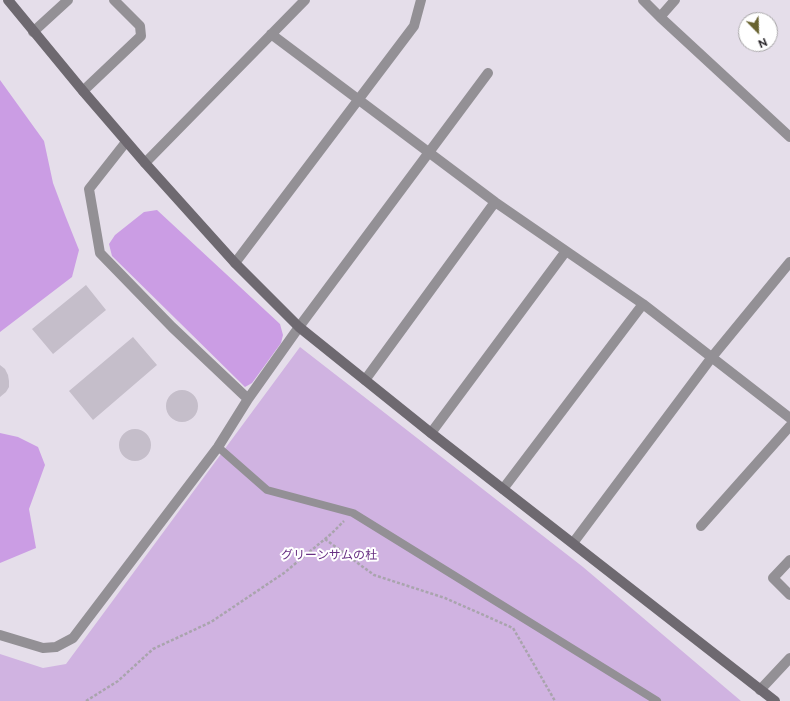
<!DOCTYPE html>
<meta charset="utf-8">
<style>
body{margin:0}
#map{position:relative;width:790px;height:701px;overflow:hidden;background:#e5deea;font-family:Raleway,sans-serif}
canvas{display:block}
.north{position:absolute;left:738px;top:12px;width:40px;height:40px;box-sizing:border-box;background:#fff;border:1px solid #a7a5a7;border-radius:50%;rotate:157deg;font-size:11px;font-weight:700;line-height:16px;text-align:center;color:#221f23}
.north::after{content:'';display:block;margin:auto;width:14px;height:18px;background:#696330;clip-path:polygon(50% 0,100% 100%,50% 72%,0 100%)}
</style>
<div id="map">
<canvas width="790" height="701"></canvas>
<div class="north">N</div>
</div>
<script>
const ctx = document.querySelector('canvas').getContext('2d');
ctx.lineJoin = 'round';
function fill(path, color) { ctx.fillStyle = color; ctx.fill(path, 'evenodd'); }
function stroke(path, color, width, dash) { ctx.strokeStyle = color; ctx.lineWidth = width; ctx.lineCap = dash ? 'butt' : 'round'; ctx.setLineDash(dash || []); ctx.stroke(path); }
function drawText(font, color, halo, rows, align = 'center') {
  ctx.font = font + ' Raleway,"Noto Sans JP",sans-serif'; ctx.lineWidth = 4; ctx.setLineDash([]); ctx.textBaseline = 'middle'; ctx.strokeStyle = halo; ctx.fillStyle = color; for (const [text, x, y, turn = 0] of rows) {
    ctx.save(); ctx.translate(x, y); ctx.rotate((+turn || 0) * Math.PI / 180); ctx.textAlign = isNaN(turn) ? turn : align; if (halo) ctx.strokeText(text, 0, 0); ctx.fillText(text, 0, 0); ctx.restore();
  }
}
const green = new Path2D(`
 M300,347L583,567L741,701H0V654L43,668L66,664Z`);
const forest = new Path2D(`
 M0,80L44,141L53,183L65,215L79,250L72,277L0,332Z
 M157,210L280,324L283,335L281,343L252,383L245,387L112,256L109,244L115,235L144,212Z
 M0,433L18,437L38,447L45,465L29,509L36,548L0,563Z`);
const building = new Path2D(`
 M86,285L106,310L53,354L32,329Z
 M133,337L157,365L93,420L69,391Z
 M0,365L5,369L8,375L9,381V387L6,392L0,397Z
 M166 406a16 16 0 1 1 32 0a16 16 0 1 1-32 0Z
 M119 445a16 16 0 1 1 32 0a16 16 0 1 1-32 0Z`);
const path = new Path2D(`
 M325,539L374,575L445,598L513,628L555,701
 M86,701L118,681L153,649L211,622L284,573L331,534L344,521`);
const lane = new Path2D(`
 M218,447L267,490L353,513L657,701`);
const street = new Path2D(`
 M643,0L660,17L790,137
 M660,17L675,0
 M33,32L68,0
 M271,34L495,202L643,304L790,418
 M83,91L141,36L140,26L114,0
 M126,142L89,189L100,253L172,327L248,399
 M145,163L305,0
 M235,263L414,26L421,0
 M365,380L495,202
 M431,433L566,251
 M503,489L643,304
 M701,526L790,426
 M573,543L712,357L790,262
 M790,560L773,578L790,595
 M0,635L43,648L56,647L73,638L218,447L248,399L299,327L488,73
 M760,690L790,658`);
const secondary = new Path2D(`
 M8,0L83,91L145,163L235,263L299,327L431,433L775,701`);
const parkNames = [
 ["グリーンサムの杜",329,555]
];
fill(green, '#d0b3e1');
fill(forest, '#cb9de4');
fill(building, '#c5beca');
stroke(path, '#a9a4ad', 2.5, [3, 2]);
stroke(lane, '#939095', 8);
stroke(street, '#939095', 10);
stroke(secondary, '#6e6970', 10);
drawText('12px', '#683083', '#fff', parkNames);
</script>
